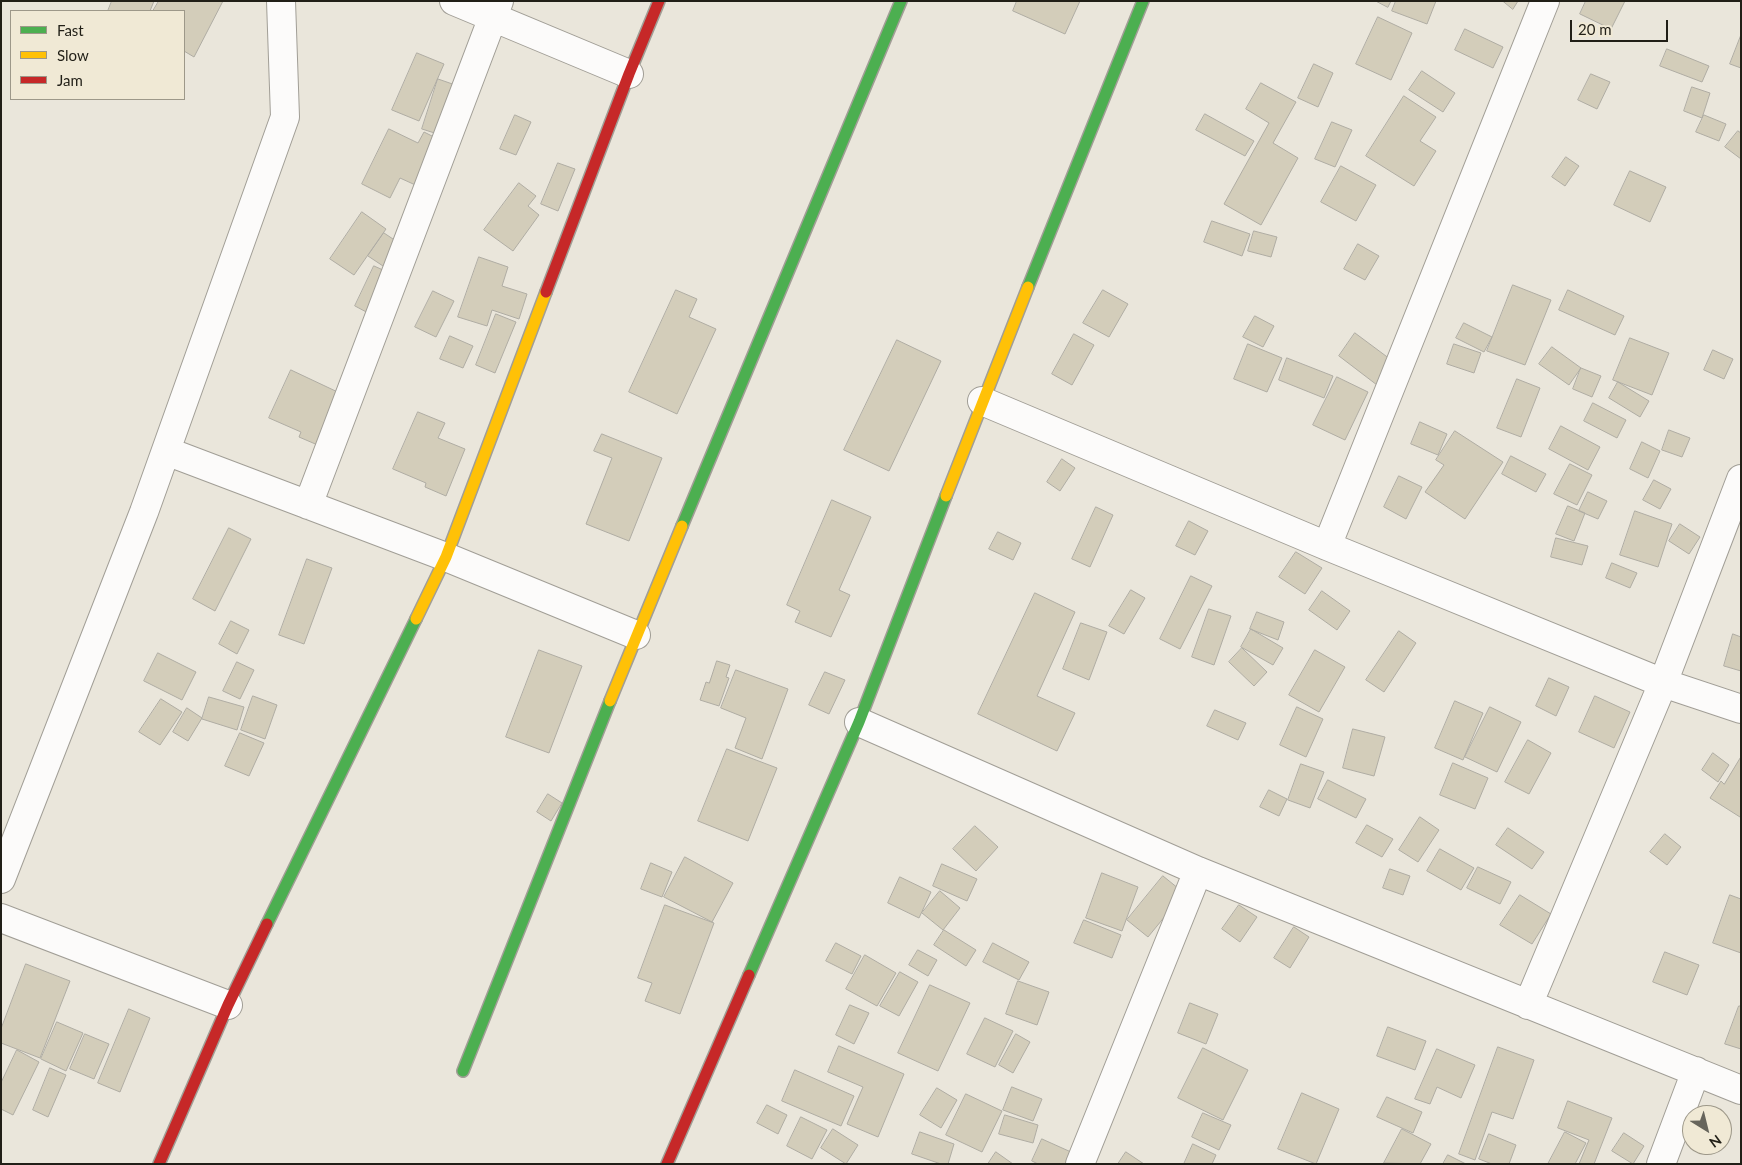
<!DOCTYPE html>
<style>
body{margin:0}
#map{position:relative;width:1742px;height:1165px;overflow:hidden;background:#eae6db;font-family:Lato,sans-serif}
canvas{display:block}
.frame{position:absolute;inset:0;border:2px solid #211f17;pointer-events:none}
.legend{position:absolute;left:10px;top:10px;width:175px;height:90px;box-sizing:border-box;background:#f0e9d5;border:1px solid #9d9889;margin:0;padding:6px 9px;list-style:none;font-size:15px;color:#211f17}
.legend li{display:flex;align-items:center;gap:10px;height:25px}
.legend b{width:25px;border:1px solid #9d9889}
.north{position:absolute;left:1682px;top:1105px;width:50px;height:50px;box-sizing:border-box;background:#f0e9d5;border:1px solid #9d9889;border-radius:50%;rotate:144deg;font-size:14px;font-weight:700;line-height:20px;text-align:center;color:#211f17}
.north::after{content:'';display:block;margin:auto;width:18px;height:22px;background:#67655c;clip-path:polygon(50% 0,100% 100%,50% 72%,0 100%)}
.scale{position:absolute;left:1570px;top:20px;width:98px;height:22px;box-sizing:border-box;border:2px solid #211f17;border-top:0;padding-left:6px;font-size:15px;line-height:18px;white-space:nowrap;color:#211f17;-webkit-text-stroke:4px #f0e9d5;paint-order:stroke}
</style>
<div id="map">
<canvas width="1742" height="1165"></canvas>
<div class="frame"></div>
<ul class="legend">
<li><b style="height:6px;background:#4caf50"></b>Fast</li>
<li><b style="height:6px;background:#ffc107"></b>Slow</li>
<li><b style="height:6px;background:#c62828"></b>Jam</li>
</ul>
<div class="north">N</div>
<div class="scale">20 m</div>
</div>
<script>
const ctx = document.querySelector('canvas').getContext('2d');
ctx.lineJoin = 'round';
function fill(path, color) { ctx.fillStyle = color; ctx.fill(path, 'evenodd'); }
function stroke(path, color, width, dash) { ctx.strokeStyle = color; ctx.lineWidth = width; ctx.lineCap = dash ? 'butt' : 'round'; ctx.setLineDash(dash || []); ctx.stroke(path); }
const building = new Path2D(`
 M112,1H154L150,11H108Z
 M159,1H223L194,57L184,51V11H153Z
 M1017,1H1080L1065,34L1013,11Z
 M1376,1H1391L1388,7Z
 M1396,1H1436L1427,24L1392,11Z
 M1503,1H1518L1513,9Z
 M1586,1H1625L1611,29L1580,14Z
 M1378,17L1412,33L1391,80L1356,64Z
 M1465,29L1503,47L1493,68L1455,50Z
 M1741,35V68L1730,64Z
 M1667,49L1709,66L1702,82L1660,66Z
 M417,53L444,64L419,121L392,110Z
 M1314,64L1333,73L1318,107L1298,98Z
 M1422,71L1455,93L1443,112L1409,90Z
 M1591,74L1610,82L1597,109L1578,100Z
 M438,79L464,88L447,137L422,129Z
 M1261,83L1296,102L1273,143L1298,158L1261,225L1224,204L1269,123L1246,109Z
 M1692,87L1710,93L1702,118L1684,111Z
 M1404,96L1436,117L1420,141L1436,151L1414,186L1366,156Z
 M1205,114L1254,141L1245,156L1196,130Z
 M515,115L531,122L516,155L500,149Z
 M1704,115L1726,124L1719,141L1696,132Z
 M1332,122L1352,130L1335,167L1315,159Z
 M389,129L418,143L424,132L444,142L422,188L400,178L390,198L362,184Z
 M1738,131L1741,133V159L1725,147Z
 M1566,157L1579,166L1565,186L1552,177Z
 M558,163L575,169L558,211L541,204Z
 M1341,166L1376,185L1356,221L1321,202Z
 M1630,171L1666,187L1650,222L1614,205Z
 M519,183L536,196L528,206L539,215L513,251L484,230Z
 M362,212L386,229L354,275L330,259Z
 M1212,221L1250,234L1242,256L1204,242Z
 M1254,231L1277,237L1271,257L1248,251Z
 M384,233L405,247L389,270L368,256Z
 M1358,244L1379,256L1365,280L1344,269Z
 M479,257L508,267L502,286L527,294L519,319L492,310L487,326L458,317Z
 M374,266L392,274L372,315L355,306Z
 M1513,285L1551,300L1525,365L1487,351Z
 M676,290L697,299L689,317L716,329L677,414L629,392Z
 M1103,290L1128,304L1109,337L1083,323Z
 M1568,290L1624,316L1615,335L1559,310Z
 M433,291L454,301L436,337L415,327Z
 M496,314L516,322L495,373L476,365Z
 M1255,316L1274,326L1263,347L1243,337Z
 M1464,323L1492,337L1484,352L1456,338Z
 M1355,333L1394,362L1377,385L1339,356Z
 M1074,334L1094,345L1072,385L1052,374Z
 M450,336L473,346L463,368L440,359Z
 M1630,338L1669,353L1652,395L1613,380Z
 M897,340L941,361L889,471L844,450Z
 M1248,344L1282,358L1267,392L1234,379Z
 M1454,344L1481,353L1474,373L1447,364Z
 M1552,347L1581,368L1569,385L1539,364Z
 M1713,350L1733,359L1724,379L1704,370Z
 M1287,358L1333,376L1324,398L1279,380Z
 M1581,368L1601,376L1592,397L1573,389Z
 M291,370L344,395L320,446L299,437L301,432L269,418Z
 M1337,377L1368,392L1345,440L1313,425Z
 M1517,379L1540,388L1521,437L1497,428Z
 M1618,382L1649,401L1640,417L1609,398Z
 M1593,403L1626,420L1617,438L1584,421Z
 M418,412L445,423L438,438L465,449L446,496L425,487L426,483L393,469Z
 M1420,422L1447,434L1438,455L1411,444Z
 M1561,426L1600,447L1588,470L1549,449Z
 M1669,430L1690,438L1682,457L1662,450Z
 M1455,431L1503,462L1465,519L1425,492L1444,465L1436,460Z
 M602,434L662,458L629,541L586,524L612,458L594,451Z
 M1642,442L1660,451L1648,478L1630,469Z
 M1511,456L1546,474L1536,492L1502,474Z
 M1062,459L1075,468L1060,491L1047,482Z
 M1570,464L1592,475L1577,505L1554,494Z
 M1399,476L1422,487L1406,519L1384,507Z
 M1654,480L1671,489L1660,509L1643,500Z
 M1588,492L1607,501L1598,519L1579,511Z
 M832,500L871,517L839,590L850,595L831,637L795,622L800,611L787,605Z
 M1568,506L1585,513L1574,541L1556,534Z
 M1096,507L1113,515L1090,567L1072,559Z
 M1635,511L1672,524L1658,567L1620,555Z
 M1189,521L1208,531L1195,555L1176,546Z
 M1680,524L1700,537L1689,554L1669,541Z
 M229,528L251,539L215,611L193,599Z
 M998,532L1021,543L1013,560L989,549Z
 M1556,538L1588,546L1582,565L1551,557Z
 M1296,552L1322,568L1305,594L1279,577Z
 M307,559L332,568L304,644L279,635Z
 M1612,563L1637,573L1630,588L1606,578Z
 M1191,576L1212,586L1180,649L1160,639Z
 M1131,590L1145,598L1124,634L1109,626Z
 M1322,591L1350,611L1337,630L1309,610Z
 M1035,593L1075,612L1037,696L1075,713L1057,751L978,714Z
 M1209,609L1231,616L1214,665L1192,657Z
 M1257,612L1284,622L1278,640L1250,629Z
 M231,621L249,630L237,654L219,644Z
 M1081,623L1107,632L1089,680L1063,669Z
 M1251,629L1283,648L1273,665L1241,647Z
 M1399,631L1416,643L1384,692L1366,680Z
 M1733,634L1741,637V671L1724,666Z
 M1242,648L1267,672L1254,686L1229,662Z
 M539,650L582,666L549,753L506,737Z
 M1315,650L1345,667L1319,712L1289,695Z
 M158,653L196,672L182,700L144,681Z
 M717,661L730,665L726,677L729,678L719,706L700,700L706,682L709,683Z
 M237,662L254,670L240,699L223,691Z
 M736,670L788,689L762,759L735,748L746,718L721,708Z
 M825,672L845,680L829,714L809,705Z
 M1549,678L1569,687L1556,716L1536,706Z
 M253,696L277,705L265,739L241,730Z
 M1595,696L1630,712L1614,748L1579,732Z
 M209,697L244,707L237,730L202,719Z
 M161,699L182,712L160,745L139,732Z
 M1455,701L1483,713L1463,760L1435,748Z
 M1297,707L1323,719L1306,757L1280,745Z
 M1490,707L1521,722L1497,772L1465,757Z
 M187,708L202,718L188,741L173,732Z
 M1215,710L1246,723L1238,740L1207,726Z
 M1353,729L1385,737L1374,776L1343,768Z
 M240,733L264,743L249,776L225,766Z
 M1528,740L1551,753L1529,794L1505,782Z
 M727,749L777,768L748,841L698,821Z
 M1713,753L1729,765L1718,782L1702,770Z
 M1741,757V816L1740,817L1710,798L1721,781L1724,784Z
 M1453,763L1488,778L1475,809L1440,795Z
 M1301,764L1324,772L1310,808L1288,800Z
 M1328,780L1366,799L1356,818L1318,799Z
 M1269,790L1287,799L1279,816L1260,807Z
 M548,794L562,803L551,821L537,812Z
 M1420,817L1439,830L1418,862L1399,850Z
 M1367,825L1393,839L1382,857L1356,843Z
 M975,826L998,847L976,871L953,849Z
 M1508,828L1544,852L1532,869L1496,845Z
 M1665,834L1681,847L1667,865L1650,852Z
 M1440,849L1474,868L1461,890L1427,871Z
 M685,857L733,883L712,922L664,897Z
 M651,863L672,872L662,897L641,889Z
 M942,864L977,879L967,901L933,886Z
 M1478,867L1511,882L1500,904L1467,888Z
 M1390,869L1410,876L1403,895L1383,888Z
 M1102,873L1138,887L1122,931L1086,918Z
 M1163,876L1184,893L1148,937L1127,920Z
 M900,877L931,892L919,918L888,903Z
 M940,891L960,908L943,930L922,913Z
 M1520,895L1551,914L1532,944L1500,925Z
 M1730,895L1741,899V953L1713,943Z
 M665,905L714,923L680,1014L645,1001L652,983L638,978Z
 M1239,905L1257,917L1240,942L1222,929Z
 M1084,920L1121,935L1112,958L1074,943Z
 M1294,927L1309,937L1290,968L1274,958Z
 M944,930L976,950L966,966L934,945Z
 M836,943L861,956L852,974L826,961Z
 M993,943L1029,962L1019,980L983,962Z
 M918,950L937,960L928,976L909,965Z
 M1665,952L1699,965L1687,995L1653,982Z
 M865,955L896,973L877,1006L846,989Z
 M26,964L70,981L40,1058L1,1043V1029Z
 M900,972L918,982L899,1016L880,1006Z
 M1018,981L1049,992L1037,1025L1006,1014Z
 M930,985L970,1003L938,1071L898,1053Z
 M1190,1003L1218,1014L1206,1044L1178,1033Z
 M850,1005L869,1013L854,1044L836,1035Z
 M1739,1006H1741V1049L1725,1044Z
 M129,1009L150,1018L120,1092L98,1083Z
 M985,1018L1013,1031L995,1067L967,1054Z
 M57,1022L83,1033L66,1071L41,1059Z
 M1388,1027L1426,1041L1415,1070L1377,1056Z
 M85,1034L109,1044L94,1079L70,1069Z
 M1016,1034L1030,1042L1013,1073L999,1065Z
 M839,1046L904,1074L878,1137L847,1124L863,1087L828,1072Z
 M1498,1047L1534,1060L1513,1119L1492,1112L1475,1160L1459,1154Z
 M1203,1048L1248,1070L1223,1120L1178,1098Z
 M1437,1049L1475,1065L1461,1098L1437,1087L1430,1104L1415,1099Z
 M17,1050L39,1062L13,1115L1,1109V1083Z
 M50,1068L66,1075L48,1117L33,1110Z
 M795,1070L854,1096L841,1126L782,1101Z
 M1012,1087L1042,1099L1033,1121L1003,1110Z
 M937,1088L957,1100L941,1128L920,1115Z
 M1302,1093L1339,1109L1316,1164L1278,1149Z
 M966,1094L1002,1111L982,1152L946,1135Z
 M1387,1097L1422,1112L1413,1133L1377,1117Z
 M1568,1101L1612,1118L1594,1164H1579L1589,1140L1558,1128Z
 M767,1105L787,1115L778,1134L757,1123Z
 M1203,1113L1231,1125L1219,1150L1192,1137Z
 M1005,1115L1038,1125L1033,1143L999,1134Z
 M801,1117L827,1130L812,1159L787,1146Z
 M833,1129L858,1145L846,1164L821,1148Z
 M1402,1129L1431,1144L1420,1164L1384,1163Z
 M920,1132L954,1144L948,1164H941L912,1154Z
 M1565,1132L1586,1143L1575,1164H1548Z
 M1624,1133L1644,1146L1633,1164L1612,1151Z
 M1489,1134L1516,1145L1509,1164H1492L1479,1159Z
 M1042,1139L1071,1152L1066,1164H1038L1032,1161Z
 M1193,1144L1216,1155L1212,1164H1184Z
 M996,1152L1013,1164H988Z
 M1126,1152L1144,1164H1118Z
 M1448,1155L1466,1164H1443Z`);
const street = new Path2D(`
 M454,1L629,74
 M982,401L1327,546L1663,683L1741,709
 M166,451L446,557L636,635
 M308,505L499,1
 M1327,546L1545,1
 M859,722L1198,871L1741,1090
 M1,879L144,512L285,117L281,1
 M1,918L228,1005
 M1528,1005L1663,683L1741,479
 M1080,1164L1198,871
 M1661,1164L1696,1071`);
const fast = new Path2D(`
 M1028,287L1143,1
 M682,526L901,1
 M267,924L416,619
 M749,975L859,722L946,496
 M463,1071L610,701`);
const slow = new Path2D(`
 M946,496L1028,287
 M416,619L446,557L546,292
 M610,701L682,526`);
const jam = new Path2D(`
 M546,292L629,74L659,1
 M159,1164L228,1005L267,924
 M667,1164L749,975`);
fill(building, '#d3cdba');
stroke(building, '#afaca3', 1);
stroke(street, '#a19e96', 30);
stroke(fast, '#a19e96', 14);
stroke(slow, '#a19e96', 14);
stroke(jam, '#a19e96', 14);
stroke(street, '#fcfbfa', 28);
stroke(fast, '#4caf50', 11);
stroke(slow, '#ffc107', 11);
stroke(jam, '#c62828', 11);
</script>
